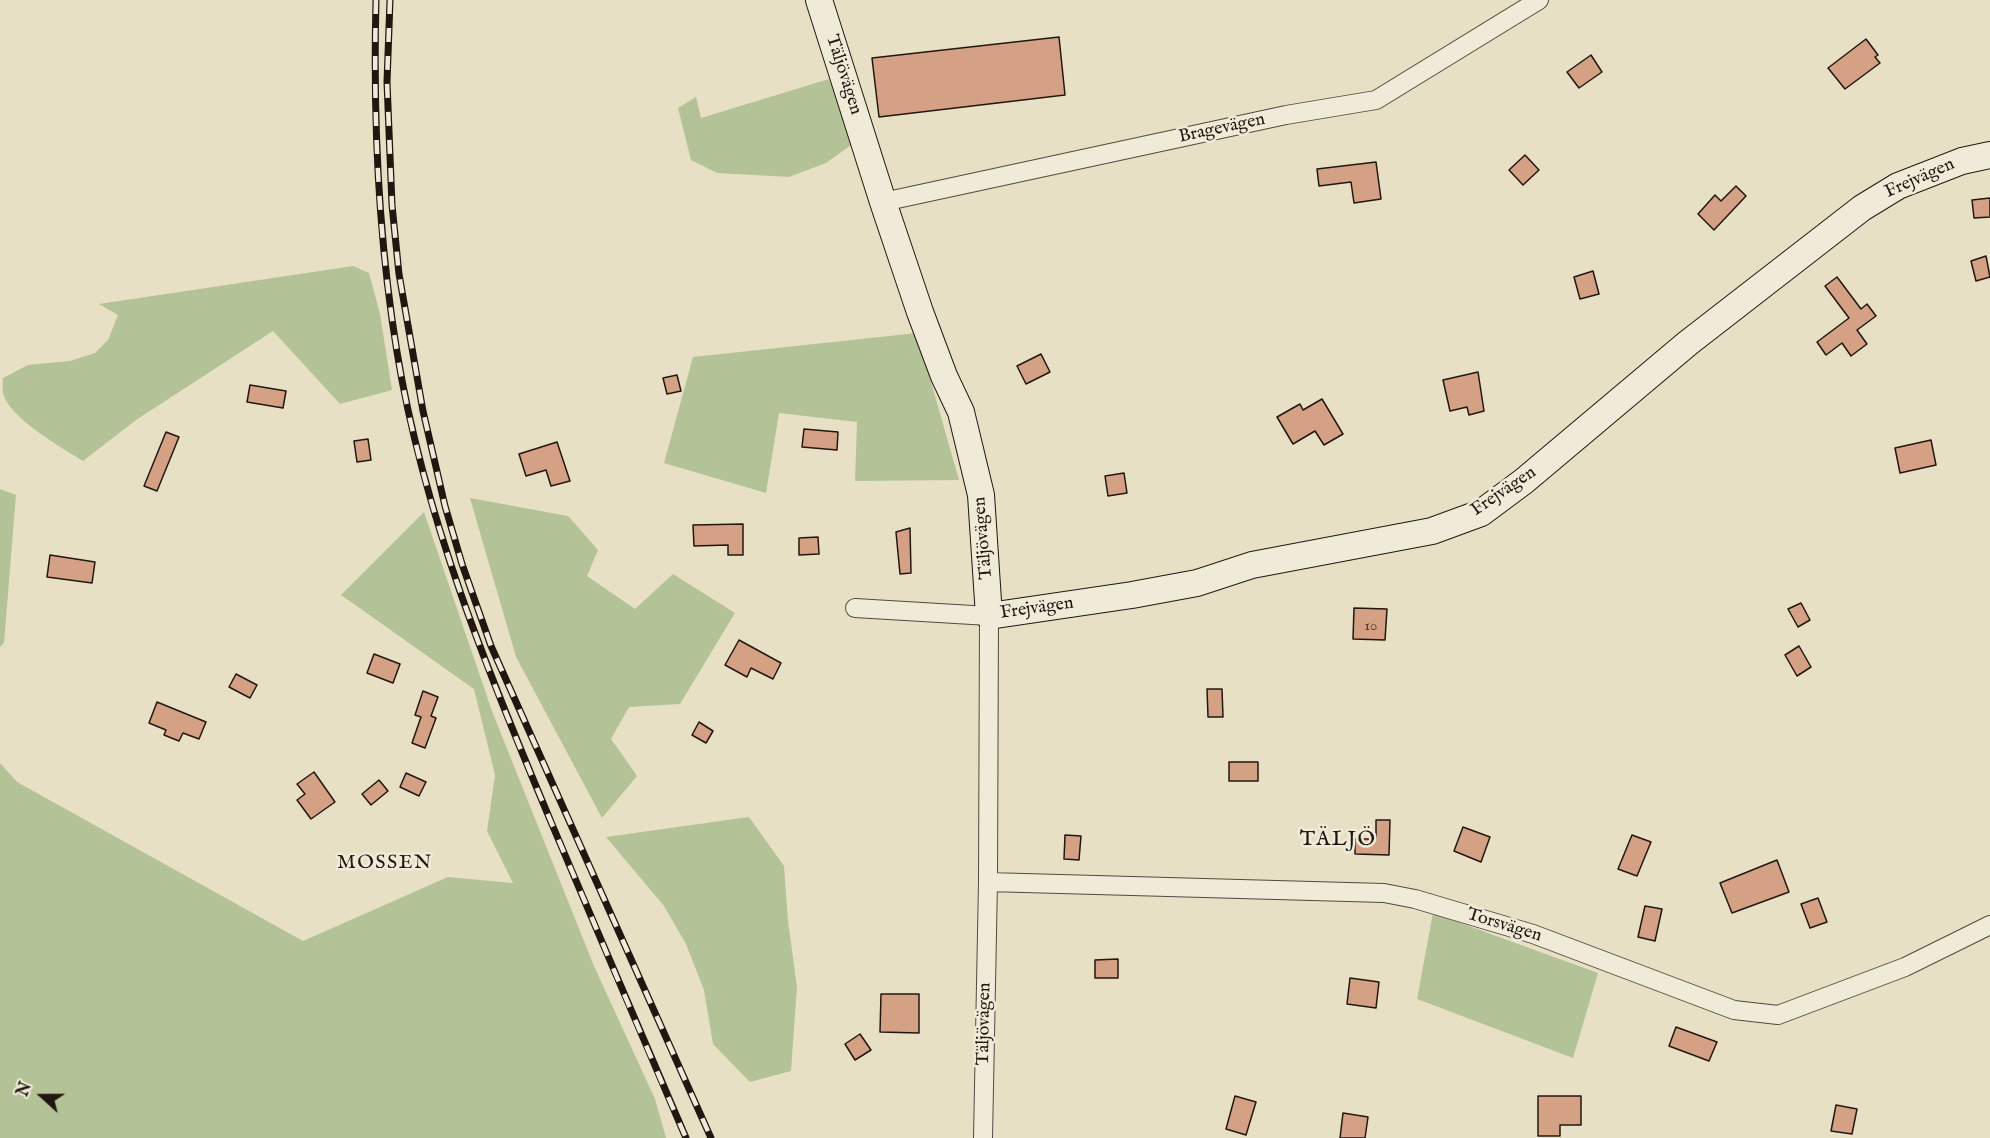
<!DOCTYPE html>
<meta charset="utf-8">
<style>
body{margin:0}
#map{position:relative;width:1990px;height:1138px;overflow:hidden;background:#e8e0c5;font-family:"IM FELL English",serif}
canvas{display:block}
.north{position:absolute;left:12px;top:1066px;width:60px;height:60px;-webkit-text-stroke:4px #f0ebd9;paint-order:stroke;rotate:291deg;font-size:16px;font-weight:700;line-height:24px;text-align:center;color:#221710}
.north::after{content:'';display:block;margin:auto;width:21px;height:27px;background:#221710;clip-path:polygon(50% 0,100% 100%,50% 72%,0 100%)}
</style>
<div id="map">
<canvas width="1990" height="1138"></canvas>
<div class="north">N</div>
</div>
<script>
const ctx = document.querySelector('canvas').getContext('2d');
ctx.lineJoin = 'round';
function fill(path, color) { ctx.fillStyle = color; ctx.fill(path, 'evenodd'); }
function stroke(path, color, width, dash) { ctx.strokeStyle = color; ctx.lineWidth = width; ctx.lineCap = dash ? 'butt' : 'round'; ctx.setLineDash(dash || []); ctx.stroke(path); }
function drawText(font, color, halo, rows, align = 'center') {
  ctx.font = font + ' "IM FELL English",serif'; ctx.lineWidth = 5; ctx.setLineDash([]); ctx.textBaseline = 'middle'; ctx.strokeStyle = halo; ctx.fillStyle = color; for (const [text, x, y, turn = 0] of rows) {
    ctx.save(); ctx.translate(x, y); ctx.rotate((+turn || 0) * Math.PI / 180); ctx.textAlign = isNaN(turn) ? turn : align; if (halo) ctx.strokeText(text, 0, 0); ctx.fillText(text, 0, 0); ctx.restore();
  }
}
const green = new Path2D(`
 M829,79L854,143L826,163L789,177L717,173L691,160L678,108L696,97L701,118Z
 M353,266L369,273L380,314L392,390L340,404L273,331L136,420L83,461C62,448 8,417 3,393C2,389 3,383 3,378L28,365L70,361L95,353L108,340L118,315L99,304Z
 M917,333L959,480L855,481L857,422L779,413L766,493L664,463L693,357Z
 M0,489L16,495L4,643L0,647Z
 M470,498L568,516L598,550L587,576L635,609L673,574L735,613L680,704L629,707L611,739L637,776L602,818L516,657Z
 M424,512L492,711L594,966L655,1099L666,1138H0V763L17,782L303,941L448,877L513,883L487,831L495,775L474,689L341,595Z
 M749,817L784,866L788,921L797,987L791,1071L750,1082L713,1044L704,990L686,944L664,906L606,837Z
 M1433,913L1598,973L1573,1058L1417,999Z`);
const building = new Path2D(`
 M1059,37L1065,95L879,117L872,58Z
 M1866,39L1878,55L1875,57L1880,63L1845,89L1828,68Z
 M1591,55L1602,72L1579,88L1567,72Z
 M1525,155L1539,170L1523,185L1509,170Z
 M1376,162L1381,199L1354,203L1351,182L1319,186L1317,169Z
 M1736,186L1746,196L1714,230L1698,214L1715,195L1721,201Z
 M1990,198V217L1974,218L1972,200Z
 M1986,256L1990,277L1976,281L1971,261Z
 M1593,271L1599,294L1580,299L1574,277Z
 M1837,277L1861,309L1867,304L1876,316L1857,330L1867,344L1851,356L1842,343L1826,355L1817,342L1849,318L1825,286Z
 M1041,354L1050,372L1026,384L1017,366Z
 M1478,372L1484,411L1469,415L1467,407L1450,411L1443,380Z
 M677,375L681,391L667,394L663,378Z
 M250,385L286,391L283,408L247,402Z
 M1322,399L1343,434L1324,445L1315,431L1293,444L1277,417L1300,404L1303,410Z
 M804,429L838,432L837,450L802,447Z
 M166,432L179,437L157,491L144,486Z
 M368,439L371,460L357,462L354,441Z
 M1931,440L1936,465L1900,473L1895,448Z
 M557,442L570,481L551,486L546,470L526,476L519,454Z
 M1124,473L1127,493L1108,496L1105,476Z
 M743,524V555H728V545L694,546L693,525Z
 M910,528L911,573L900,574L896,532Z
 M818,537L819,554L799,555V538Z
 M50,555L95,562L92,583L47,577Z
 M1801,603L1810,620L1798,627L1788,609Z
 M1354,608L1387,609L1385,640L1353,639Z
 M739,640L781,663L773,679L751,668L747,677L725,665Z
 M1799,646L1811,667L1797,676L1785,655Z
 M374,654L400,664L393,683L367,673Z
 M236,674L257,685L250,698L229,687Z
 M1207,689H1222L1223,717H1208Z
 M423,691L438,697L431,716L436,718L425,748L412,743L421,717L415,715Z
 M157,702L206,722L199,739L183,733L179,741L164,735L166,730L149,723Z
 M699,722L713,731L706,743L692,735Z
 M1229,762H1258V781H1229Z
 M314,772L335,802L311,819L297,800L305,794L297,784Z
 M406,773L426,782L419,796L400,787Z
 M379,780L388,791L371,805L362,794Z
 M1376,820H1390L1389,855L1355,854V839H1376Z
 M1463,827L1490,837L1481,862L1454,851Z
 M1065,835L1081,836L1079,860L1064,859Z
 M1632,835L1651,842L1637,876L1618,869Z
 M1777,860L1789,892L1732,913L1720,883Z
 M1818,898L1827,922L1810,928L1801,904Z
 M1645,906L1662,909L1655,941L1638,937Z
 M1118,959V978H1095V960Z
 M1350,978L1379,982L1376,1008L1347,1004Z
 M881,994H919V1033L880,1032Z
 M1676,1027L1717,1042L1709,1061L1669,1046Z
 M860,1034L871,1050L855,1060L845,1044Z
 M1235,1096L1256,1102L1246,1135L1226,1129Z
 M1538,1096H1581V1125H1560V1136H1538Z
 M1836,1105L1857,1109L1852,1134L1831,1131Z
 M1343,1113L1368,1117L1365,1138H1340Z`);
const street = new Path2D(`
 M883,202L1286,115L1376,100L1539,0
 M855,608L989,616L988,882L983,1138
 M988,882L1384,893L1415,899L1533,934L1734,1010L1778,1015L1905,967L1990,925`);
const secondary = new Path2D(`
 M819,0L883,202L920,312L944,376L961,412L981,495L989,616L1132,595L1197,583L1252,565L1432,531L1481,513L1524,481L1688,343L1862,208L1898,186L1962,161L1990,155`);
const rail = new Path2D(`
 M376,0C373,118 378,236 397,352C424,518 489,675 554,829C598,932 641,1035 686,1138
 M390,0L387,82L392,205L399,274L423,411L445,506L462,564L491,646L711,1138`);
const numberNames = [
 ["10",1371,627]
];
const streetNames = [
 ["Täljövägen",843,75,72],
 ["Bragevägen",1222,129,-12],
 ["Frejvägen",1920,179,-24],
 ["Frejvägen",1504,492,-34],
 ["Täljövägen",984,538,-95],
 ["Frejvägen",1037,609,-8],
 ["Torsvägen",1504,926,17],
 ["Täljövägen",985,1024,-89]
];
const neighbourhoodNames = [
 ["MOSSEN",385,864]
];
const quarterNames = [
 ["TÄLJÖ",1338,841]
];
fill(green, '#b3c397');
fill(building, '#d5a185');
stroke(building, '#221710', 1.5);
stroke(street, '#54493d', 20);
stroke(secondary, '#221710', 28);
stroke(street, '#f0ebd9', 18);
stroke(secondary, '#f0ebd9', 26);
stroke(rail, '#221710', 7);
stroke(rail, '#f0ebd9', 4.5, [14]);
drawText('15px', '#4f3a2d', null, numberNames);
drawText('18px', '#221710', '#f0ebd9', streetNames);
ctx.letterSpacing = '1.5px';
drawText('20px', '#221710', '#f0ebd9', neighbourhoodNames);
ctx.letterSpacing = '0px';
ctx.letterSpacing = '1.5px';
drawText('21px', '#221710', '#f0ebd9', quarterNames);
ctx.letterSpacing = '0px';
</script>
